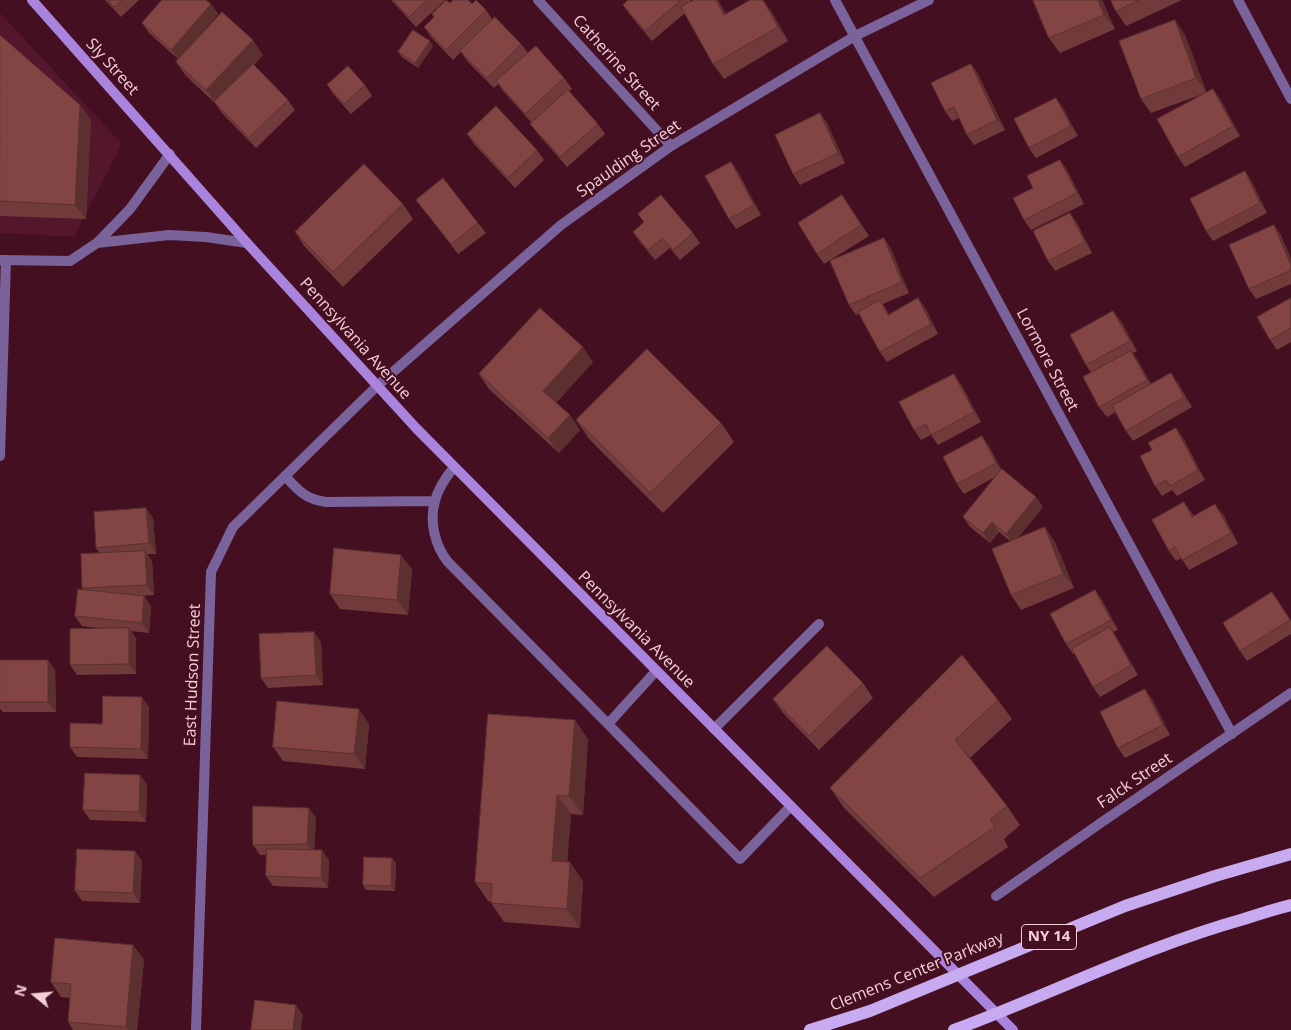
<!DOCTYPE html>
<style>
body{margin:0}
#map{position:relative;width:1291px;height:1030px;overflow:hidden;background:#450f22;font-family:"Open Sans",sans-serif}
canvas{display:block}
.north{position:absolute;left:10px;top:970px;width:50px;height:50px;-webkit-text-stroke:4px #450f22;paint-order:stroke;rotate:287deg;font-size:14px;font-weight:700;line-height:20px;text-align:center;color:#f4cfd7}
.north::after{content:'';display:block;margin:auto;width:18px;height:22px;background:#f4cfd7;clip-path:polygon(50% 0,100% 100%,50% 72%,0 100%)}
</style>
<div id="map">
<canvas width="1291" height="1030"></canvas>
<div class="north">N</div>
</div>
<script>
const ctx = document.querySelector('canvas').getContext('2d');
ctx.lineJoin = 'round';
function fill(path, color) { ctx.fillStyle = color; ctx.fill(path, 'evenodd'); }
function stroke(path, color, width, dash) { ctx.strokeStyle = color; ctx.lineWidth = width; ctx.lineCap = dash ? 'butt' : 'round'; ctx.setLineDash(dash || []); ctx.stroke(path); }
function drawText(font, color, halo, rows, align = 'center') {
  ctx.font = font + ' "Open Sans",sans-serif'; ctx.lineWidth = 4; ctx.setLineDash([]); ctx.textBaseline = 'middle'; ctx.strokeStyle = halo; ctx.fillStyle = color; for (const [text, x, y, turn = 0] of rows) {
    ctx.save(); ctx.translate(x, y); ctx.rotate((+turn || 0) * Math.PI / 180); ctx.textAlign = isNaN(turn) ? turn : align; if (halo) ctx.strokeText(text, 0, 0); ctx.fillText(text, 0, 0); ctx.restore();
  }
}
const built = new Path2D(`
 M0,13L122,144L74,237L0,233Z`);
const service = new Path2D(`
 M0,456L6,260
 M454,467C446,477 438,488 435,501C429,521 435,546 448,562L608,724L656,671
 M285,476C299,491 305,499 326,502L435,501
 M608,724L740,859L790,807
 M714,729L819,624`);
const minor = new Path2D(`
 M538,0L671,146
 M835,0L1232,734
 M1238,0L1291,99
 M996,896L1102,822L1291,693
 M196,1030L211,572L233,527L377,386L561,225L671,146L855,36L929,0`);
const tertiary = new Path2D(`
 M97,243L169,235L206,237L247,243
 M0,260L70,261L97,243L130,209L170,154`);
const secondary = new Path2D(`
 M32,0L247,243L416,428L1013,1030`);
const primary = new Path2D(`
 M810,1030L870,1011L1125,906L1215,876L1291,854
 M954,1030C1051,994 1144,947 1244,919C1259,914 1275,909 1291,905`);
const wall = new Path2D(`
 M105,0H139L121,17Z
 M391,0H445L416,27Z
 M628,0H690L691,2L694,0H718L726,14L770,9L788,41L724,79L713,64L685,13L652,41L630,15L623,5Z
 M1102,0L1115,29L1060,53L1049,38Z
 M1111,0H1182L1126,26L1116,11Z
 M450,3L472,4L486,10L492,19L521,44L528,53L564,78L572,89L569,91L598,124L605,134L567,167L538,134L530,124L532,123L503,91L498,84L494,88L467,61L461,52L453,60L431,37L424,27L434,17L432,14Z
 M211,4L218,14L189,48L263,55L254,65L288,100L295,110L256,148L221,112L215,103L186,76L176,62L178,59L149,33L142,23Z
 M0,35L80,105L91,120L86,219L0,216Z
 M1185,35L1206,92L1220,99L1240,136L1185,167L1178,157L1203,94L1151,113L1141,99Z
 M433,46L418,68L402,57L398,52Z
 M971,64L978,74L1005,130L974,145L967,135L959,118L952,121L945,111Z
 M327,85H365L372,96L351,114L334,95Z
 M1056,98L1063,108L1078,136L1036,158L1029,148Z
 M820,113L827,123L845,163L800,185L793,174Z
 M467,134L537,150L544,160L515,188L474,144Z
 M1060,160L1067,170L1084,204L1031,230L1024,220Z
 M731,162L738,172L761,215L736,229L729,219Z
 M1245,171L1252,182L1267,213L1213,241L1206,231Z
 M842,195L869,236L824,264L817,254Z
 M416,200L478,223L486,233L458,254Z
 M403,204L413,219L343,287L305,247L295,232Z
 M638,214L693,233L700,243L680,260L670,248L655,260L640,242L633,232L644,222Z
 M1077,223L1092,253L1055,271L1048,261Z
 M1274,225L1281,235L1291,259V284L1256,299L1249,289Z
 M884,238L891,249L909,293L883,304L889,314L918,298L926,309L938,334L887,362L880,352L859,314L856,315L849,305Z
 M1291,298V342L1277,350L1270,340Z
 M1121,321L1137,351L1133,353L1138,361L1151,384L1178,383L1192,407L1133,441L1126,431L1116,412L1107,417L1099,407L1091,373L1086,365Z
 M593,362L556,403L580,430L559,453L489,389L479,374Z
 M961,384L981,422L938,445L931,435L921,440L914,430Z
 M576,420L721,423L734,442L663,513L590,440Z
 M1176,428L1183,438L1205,480L1177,496L1172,490L1162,496L1155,486L1152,450Z
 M982,436L989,446L1001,469L1036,497L1043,507L1018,538L1055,542L1074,588L1021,610L1011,595L1010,541L999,532L990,543L970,527L963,517L995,477L964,494L957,484Z
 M1184,502L1194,516L1223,514L1238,544L1189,570L1181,558L1176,561L1169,551Z
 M153,518L156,554H147L152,561L154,595L141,596L151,606L149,633L131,631L136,638V674L77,675L70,665L106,629L82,626L75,616L83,590L82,588L100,553L96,548Z
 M412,569L408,615L340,609L330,594Z
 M1095,590L1102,600L1118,630L1113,632L1138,675L1100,697L1093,687L1075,653L1073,654L1066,644Z
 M1279,602L1291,621V634L1247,661L1240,651Z
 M321,642L323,685L268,688L261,678Z
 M0,660H48L55,670L56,712H3L0,709Z
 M863,683L873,698L819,750L783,713L773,699Z
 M1152,699L1170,735L1125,758L1118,748Z
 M998,700L1012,719L970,758L1007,806L1020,825L1004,839L1008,847L934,897L844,808L830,788Z
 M149,707L148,759L77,757L70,747L102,724Z
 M369,724L365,769L283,761L273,747Z
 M588,739L583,815L571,814L567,862L583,881L580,928L504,922L491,903V902L488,901L475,882Z
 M140,775L147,785L146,822L90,820L83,810Z
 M316,818L314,850L329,860L328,888L273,886L266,876V855H260L253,845Z
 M392,858L396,863L395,891L366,890L363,885Z
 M142,861L140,903L82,901L75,891Z
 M133,945L144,960L137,1030H73L68,1022L70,998L61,997L51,982Z`);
const shadedWall = new Path2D(`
 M716,0H717L721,5L735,29L724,15Z
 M763,0L770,9L788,41L778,27Z
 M1098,0H1102L1115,29L1104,15Z
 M211,4L218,14L178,60L171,50Z
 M1175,20L1185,35L1207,93L1196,78Z
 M253,40L263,55L217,105L206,90Z
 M430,41L433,46L418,68L415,63Z
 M971,64L978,74L1005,130L997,120Z
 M1213,89L1220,99L1240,136L1233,126Z
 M1056,98L1063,108L1078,136L1071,126Z
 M80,105L91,120L86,219L75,205Z
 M820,113L827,123L845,163L838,153Z
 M1060,160L1067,170L1084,204L1077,193Z
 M731,162L738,172L761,215L754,205Z
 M1245,171L1252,182L1267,213L1260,203Z
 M842,195L849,205L869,236L861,225Z
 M1070,213L1077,223L1092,253L1085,242Z
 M1274,225L1281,235L1291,259V265Z
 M884,238L891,249L909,293L902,282Z
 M918,298L926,309L938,334L931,324Z
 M880,300L887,311L895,325L888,315Z
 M1113,311L1121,321L1137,351L1130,341Z
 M583,347L593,362L554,405L543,391Z
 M1131,351L1138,361L1154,390L1147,380Z
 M1171,373L1178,383L1192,407L1184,397Z
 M954,374L961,384L981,422L974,412Z
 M570,415L580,430L559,453L548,438Z
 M1176,428L1183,438L1205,480L1198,470Z
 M982,436L989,446L1003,473L996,463Z
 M1036,497L1043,507L1013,544L1006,534Z
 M1184,502L1191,512L1200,527L1192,517Z
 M1215,504L1223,514L1238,544L1231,533Z
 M146,508L153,518L156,554L149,543Z
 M992,522L999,532L990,543L983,533Z
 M1045,527L1055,542L1074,588L1063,574Z
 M145,551L152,561L154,595L147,585Z
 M401,555L412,569L408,615L397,600Z
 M1095,590L1102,600L1118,630L1111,620Z
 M1272,592L1279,602L1291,622Z
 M144,596L151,606L149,633L142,623Z
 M1110,627L1117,637L1138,675L1131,665Z
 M129,628L136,638V674L129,664Z
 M314,632L321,642L323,685L316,675Z
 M48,660L55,670L56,712L48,702Z
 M1145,689L1152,699L1170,735L1163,725Z
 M142,697L149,707L148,759L141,749Z
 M359,709L369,724L365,769L354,754Z
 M575,720L588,739L583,815L569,796Z
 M140,775L147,785L146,822L139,812Z
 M557,795L571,814L566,880L552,861Z
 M309,808L316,818L314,854L307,844Z
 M322,850L329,860L328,888L321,878Z
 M135,851L142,861L140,903L133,893Z
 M392,858L396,863L395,891L391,886Z
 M570,862L583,881L580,928L567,909Z
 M133,945L144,960L137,1030H128L126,1027Z
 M296,1005L303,1015L301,1030H293Z`);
const building = new Path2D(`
 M108,0H122L114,7Z
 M162,0H206L211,4L171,50L142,23Z
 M393,0H427L409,17Z
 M446,0L450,3L453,0H468L472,4L476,0L486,10L446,50L424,27L434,17L432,14Z
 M628,0H681L645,31L623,5Z
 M694,0H716L724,15L750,0H763L778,27L713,64L681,7Z
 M1033,0H1098L1104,15L1049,38Z
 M1111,0H1139L1116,11Z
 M222,12L253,40L206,90L176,62Z
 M495,17L521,44L487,78L460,51Z
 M1175,20L1196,78L1141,99L1119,41Z
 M413,30L430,41L415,63L398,52Z
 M0,35L80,105L75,205L0,201Z
 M536,46L564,78L525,114L496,81Z
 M253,64L288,100L249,138L214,102Z
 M971,64L997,120L967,135L954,107L945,111L931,83Z
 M348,66L365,85L344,104L327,85Z
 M1213,89L1233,126L1178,157L1157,119Z
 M568,90L598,124L560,157L530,124Z
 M1056,98L1071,126L1029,148L1014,119Z
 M496,106L537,150L508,178L467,134Z
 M820,113L838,153L793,174L775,135Z
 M1060,160L1077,193L1024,220L1013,198L1033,188L1027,176Z
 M731,162L754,205L729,219L705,176Z
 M364,164L403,204L333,272L295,232Z
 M1245,171L1260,203L1206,231L1190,199Z
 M443,178L478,223L451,244L416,200Z
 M661,195L693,233L673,250L663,238L648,250L633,232L644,222L638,214Z
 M842,195L861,225L817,254L798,223Z
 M1070,213L1085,242L1048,261L1033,231Z
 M1274,225L1291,265V270L1249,289L1229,245Z
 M884,238L902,282L849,305L830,261Z
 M918,298L931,324L880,352L858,312L880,300L888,315Z
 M1291,298V328L1270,340L1257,317Z
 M540,308L583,347L543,391L570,415L548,438L479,374Z
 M1113,311L1130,341L1086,365L1070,335Z
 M647,349L721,423L650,493L576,420Z
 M1131,351L1147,380L1099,407L1083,377Z
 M1171,373L1184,397L1126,431L1112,406Z
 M954,374L974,412L931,435L926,424L914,430L899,402Z
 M1176,428L1198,470L1170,486L1166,480L1155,486L1140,456L1152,450L1148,443Z
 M982,436L996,463L957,484L943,457Z
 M1002,469L1036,497L1006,534L992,522L983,533L963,517Z
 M1184,502L1192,517L1215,504L1231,533L1182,560L1175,547L1169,551L1152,520Z
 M146,508L149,543L96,548L94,512Z
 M1045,527L1063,574L1011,595L992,549Z
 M334,548L401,555L397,600L330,594Z
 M145,551L147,585L82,588L81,554Z
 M78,589L144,596L142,623L75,616Z
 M1095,590L1111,620L1066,644L1050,614Z
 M1272,592L1290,620L1240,651L1223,623Z
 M1110,627L1131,665L1093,687L1072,649Z
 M129,628V664L70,665V629Z
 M314,632L316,675L261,678L259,634Z
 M827,646L863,683L809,736L773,699Z
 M962,655L998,700L955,740L1007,806L990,820L995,827L920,878L830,788Z
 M0,660H48V702H0Z
 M1145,689L1163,725L1118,748L1100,712Z
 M103,696L142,697L141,749L70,747V723L102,724Z
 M277,701L359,709L354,754L273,747Z
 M488,714L575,720L569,796L557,795L552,861L570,862L567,909L491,903L492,884L475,882Z
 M85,773L140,775L139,812L83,810Z
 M253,806L309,808L307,844L253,845Z
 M77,849L135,851L133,893L75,891Z
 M267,849L322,850L321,878L266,876Z
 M364,857L392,858L391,886L363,885Z
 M55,938L133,945L126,1027L68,1022L71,984L51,982Z
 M255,1000L296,1005L293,1030H251Z`);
const shields = [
 [1049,937,55]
];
const shieldNames = [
 ["NY 14",1049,937]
];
const streetNames = [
 ["Catherine Street",616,63,48],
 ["Sly Street",112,67,48],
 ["Spaulding Street",629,159,-35],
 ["Pennsylvania Avenue",355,339,48],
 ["Lormore Street",1047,360,62],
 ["Pennsylvania Avenue",636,630,45],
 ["East Hudson Street",193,675,-88],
 ["Falck Street",1135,781,-34],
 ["Clemens Center Parkway",917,972,-22]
];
fill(built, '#53162c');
stroke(service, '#7a629a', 10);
stroke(minor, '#7a629a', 10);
stroke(tertiary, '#7a629a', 10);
stroke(secondary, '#aa83dd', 10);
stroke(primary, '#c7aaef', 12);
fill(wall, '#703b3a');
fill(shadedWall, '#5b302f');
fill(building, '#824543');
stroke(building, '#5b302f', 1);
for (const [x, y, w] of shields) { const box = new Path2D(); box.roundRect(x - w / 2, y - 12.5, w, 25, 4); ctx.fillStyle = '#450f22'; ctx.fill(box); stroke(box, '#f4cfd7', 1); }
drawText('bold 15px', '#f4cfd7', null, shieldNames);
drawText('16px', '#f4cfd7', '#450f22', streetNames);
</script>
